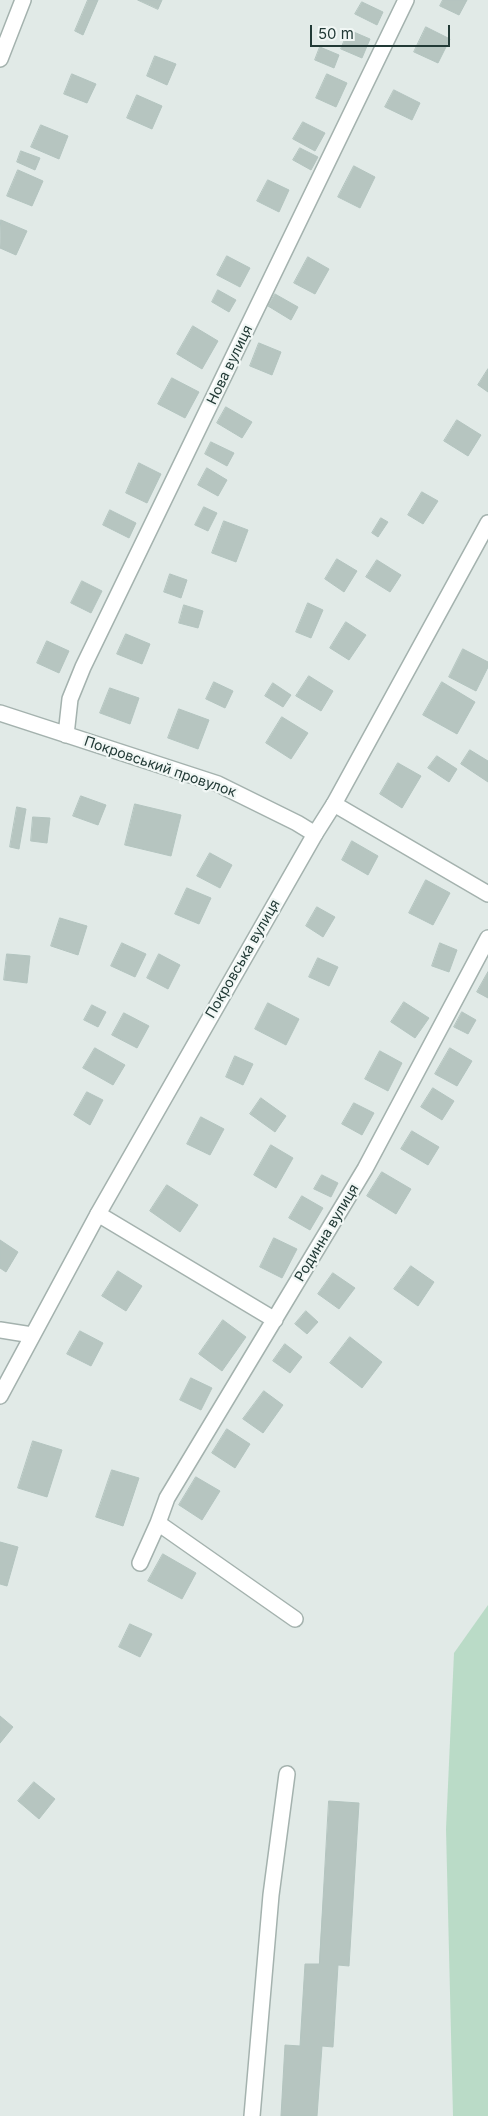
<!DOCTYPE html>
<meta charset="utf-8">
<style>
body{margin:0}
#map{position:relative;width:488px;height:2116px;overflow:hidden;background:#e1eae7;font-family:Inter,sans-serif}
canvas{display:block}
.scale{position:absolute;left:310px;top:25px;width:140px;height:22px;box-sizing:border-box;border:2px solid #223a36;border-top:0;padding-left:6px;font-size:15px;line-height:18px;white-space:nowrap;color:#223a36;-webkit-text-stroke:4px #f1f7f5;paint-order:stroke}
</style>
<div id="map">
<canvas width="488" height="2116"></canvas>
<div class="scale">50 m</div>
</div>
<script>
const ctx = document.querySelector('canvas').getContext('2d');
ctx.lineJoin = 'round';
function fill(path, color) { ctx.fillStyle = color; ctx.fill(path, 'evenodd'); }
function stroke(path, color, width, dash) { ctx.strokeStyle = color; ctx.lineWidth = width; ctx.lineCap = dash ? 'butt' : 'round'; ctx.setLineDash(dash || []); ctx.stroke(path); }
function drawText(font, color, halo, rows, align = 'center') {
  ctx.font = font + ' Inter,sans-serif'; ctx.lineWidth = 4.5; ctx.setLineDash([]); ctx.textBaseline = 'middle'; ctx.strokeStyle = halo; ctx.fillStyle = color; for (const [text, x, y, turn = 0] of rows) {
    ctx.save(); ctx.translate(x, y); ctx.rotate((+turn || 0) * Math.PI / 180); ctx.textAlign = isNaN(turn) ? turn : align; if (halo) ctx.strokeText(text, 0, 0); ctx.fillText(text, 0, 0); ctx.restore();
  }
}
const green = new Path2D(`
 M488,1605V2116H453L446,1829L454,1653Z`);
const building = new Path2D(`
 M88,0H98L83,35L75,31Z
 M138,0H162L158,9Z
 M443,0H467L459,15L440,6Z
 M362,2L383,12L377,25L355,14Z
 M426,27L450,39L438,63L414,52Z
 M349,30L370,39L362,58L341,49Z
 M320,47L339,55L334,68L315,60Z
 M155,56L176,64L167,85L147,76Z
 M72,74L96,84L87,103L64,94Z
 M327,74L347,83L336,107L316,98Z
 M394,90L420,103L412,120L385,107Z
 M137,95L162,106L152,129L127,118Z
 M303,122L325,133L315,151L293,139Z
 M41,125L68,136L59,159L31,147Z
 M300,148L318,157L311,170L293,160Z
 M21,151L40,158L35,170L17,162Z
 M354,166L375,177L360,208L338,197Z
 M18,170L43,181L32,206L7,196Z
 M268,180L289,190L279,212L257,201Z
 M1,220L27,231L16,255L0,248Z
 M227,256L250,268L240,287L217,275Z
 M308,257L329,269L315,294L294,283Z
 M218,290L236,300L229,312L212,302Z
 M275,294L298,307L291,320L268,306Z
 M193,326L218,341L202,369L177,354Z
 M259,343L281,352L272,375L250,366Z
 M488,369V392L478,385Z
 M172,378L199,392L185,418L158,404Z
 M226,407L252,422L242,438L217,423Z
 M457,420L481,435L468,456L444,441Z
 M211,442L234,453L227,466L205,454Z
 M139,463L161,474L147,503L126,493Z
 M207,468L227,480L218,496L198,485Z
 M422,492L438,501L423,524L408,515Z
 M204,507L217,513L208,531L195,525Z
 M110,510L136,523L129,538L103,525Z
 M381,518L388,522L378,537L372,533Z
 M224,521L248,530L236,562L212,553Z
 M337,559L357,571L344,592L325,579Z
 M377,560L401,575L390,592L366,577Z
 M170,574L187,580L181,598L164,592Z
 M82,581L102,591L91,613L71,603Z
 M308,603L323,610L311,638L296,632Z
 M184,605L203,611L198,628L179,623Z
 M346,622L366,635L349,660L330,648Z
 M126,634L150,644L142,664L117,654Z
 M47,641L69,651L59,673L37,663Z
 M463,649L488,662V667L476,691L449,677Z
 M309,676L333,691L321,711L296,696Z
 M214,682L233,691L225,708L206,699Z
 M442,682L475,702L457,734L423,715Z
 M273,683L291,695L283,707L265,696Z
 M110,688L139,698L130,724L100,713Z
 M179,709L209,720L198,749L168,738Z
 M282,717L308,733L291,759L266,743Z
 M470,750L488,761V782L461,764Z
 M437,756L457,769L449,782L428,768Z
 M398,763L421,776L402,808L380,794Z
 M81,796L106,805L98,825L73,816Z
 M135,804L181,815L171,856L125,845Z
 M17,807L26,809L19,849L10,847Z
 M33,817L50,818L47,843L31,841Z
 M352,841L378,856L368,875L342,860Z
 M210,853L232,865L220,888L197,876Z
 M426,880L450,893L433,925L409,913Z
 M187,888L211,898L199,924L175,914Z
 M317,907L335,917L323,937L306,926Z
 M60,918L87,926L78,955L51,946Z
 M122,943L146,954L135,977L111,966Z
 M440,943L457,950L449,972L432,966Z
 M7,954L30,956L27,983L4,980Z
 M159,954L180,965L168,989L147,978Z
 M318,958L338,967L329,986L309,977Z
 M488,972V998L477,992Z
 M404,1002L429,1018L415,1038L391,1022Z
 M268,1003L299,1019L286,1045L255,1029Z
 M92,1005L106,1012L98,1027L84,1020Z
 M462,1012L476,1020L468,1034L454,1027Z
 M124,1013L149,1026L137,1048L112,1035Z
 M95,1048L125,1065L113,1085L83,1068Z
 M450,1048L472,1061L457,1086L435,1074Z
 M380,1051L402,1063L388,1091L365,1079Z
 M235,1056L253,1064L243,1085L226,1077Z
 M433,1088L454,1101L442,1120L421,1107Z
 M87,1092L103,1100L90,1125L74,1115Z
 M261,1098L286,1116L275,1132L250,1114Z
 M354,1103L374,1113L362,1135L342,1124Z
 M201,1117L224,1129L210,1155L187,1144Z
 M412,1131L439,1147L428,1165L401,1149Z
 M271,1145L293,1158L276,1188L254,1175Z
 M382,1172L411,1189L396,1214L367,1196Z
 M322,1175L338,1183L331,1197L314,1189Z
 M167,1185L198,1205L180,1232L150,1211Z
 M302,1196L323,1208L310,1230L289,1218Z
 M274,1238L297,1249L282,1278L260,1267Z
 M0,1240L18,1252L6,1272L0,1268Z
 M411,1266L434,1282L418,1306L394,1289Z
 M118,1271L142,1286L126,1311L102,1296Z
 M333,1273L355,1288L339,1309L318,1294Z
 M306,1311L318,1322L307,1334L295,1324Z
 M223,1320L246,1337L222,1371L199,1354Z
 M80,1331L103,1343L91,1366L67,1354Z
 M350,1337L382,1362L362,1388L330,1363Z
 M285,1344L302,1357L290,1373L273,1361Z
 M191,1378L212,1388L201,1410L180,1400Z
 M264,1391L283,1405L263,1433L243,1419Z
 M227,1429L250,1444L235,1468L212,1453Z
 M33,1441L62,1450L47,1497L18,1488Z
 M112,1470L139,1478L123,1526L96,1517Z
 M196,1477L220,1491L202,1520L179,1505Z
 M0,1542L18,1547L7,1586L0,1584Z
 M163,1554L196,1573L182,1599L148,1581Z
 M130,1624L152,1634L140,1657L119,1647Z
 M0,1716L13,1727L0,1743Z
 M34,1782L55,1799L39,1819L18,1801Z
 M329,1801L359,1803L349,1966L338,1965L333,2047L322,2046L317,2116H281L285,2045L300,2046L305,1964H319Z`);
const minor = new Path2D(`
 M0,59L23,0
 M0,713L218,784L297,823L315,834
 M66,735L70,699L83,667L406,0
 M334,804L488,894
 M98,1214L275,1320
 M0,1330L32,1335
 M140,1563L158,1523
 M295,1619L158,1523L167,1498L365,1169L488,938
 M252,2116L271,1895L287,1774`);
const tertiary = new Path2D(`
 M0,1396L98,1214L315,834L334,804L488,523`);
const streetNames = [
 ["Нова вулиця",230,365,-64],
 ["Покровський провулок",160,767,19],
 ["Покровська вулиця",243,959,-60],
 ["Родинна вулиця",327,1233,-59]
];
fill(green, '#badbc7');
fill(building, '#b6c5c0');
stroke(building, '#b3c4bf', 1);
stroke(minor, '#a4b2ae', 18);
stroke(tertiary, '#a4b2ae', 18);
stroke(minor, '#fff', 15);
stroke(tertiary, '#fff', 15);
drawText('14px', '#223a36', '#f1f7f5', streetNames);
</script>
